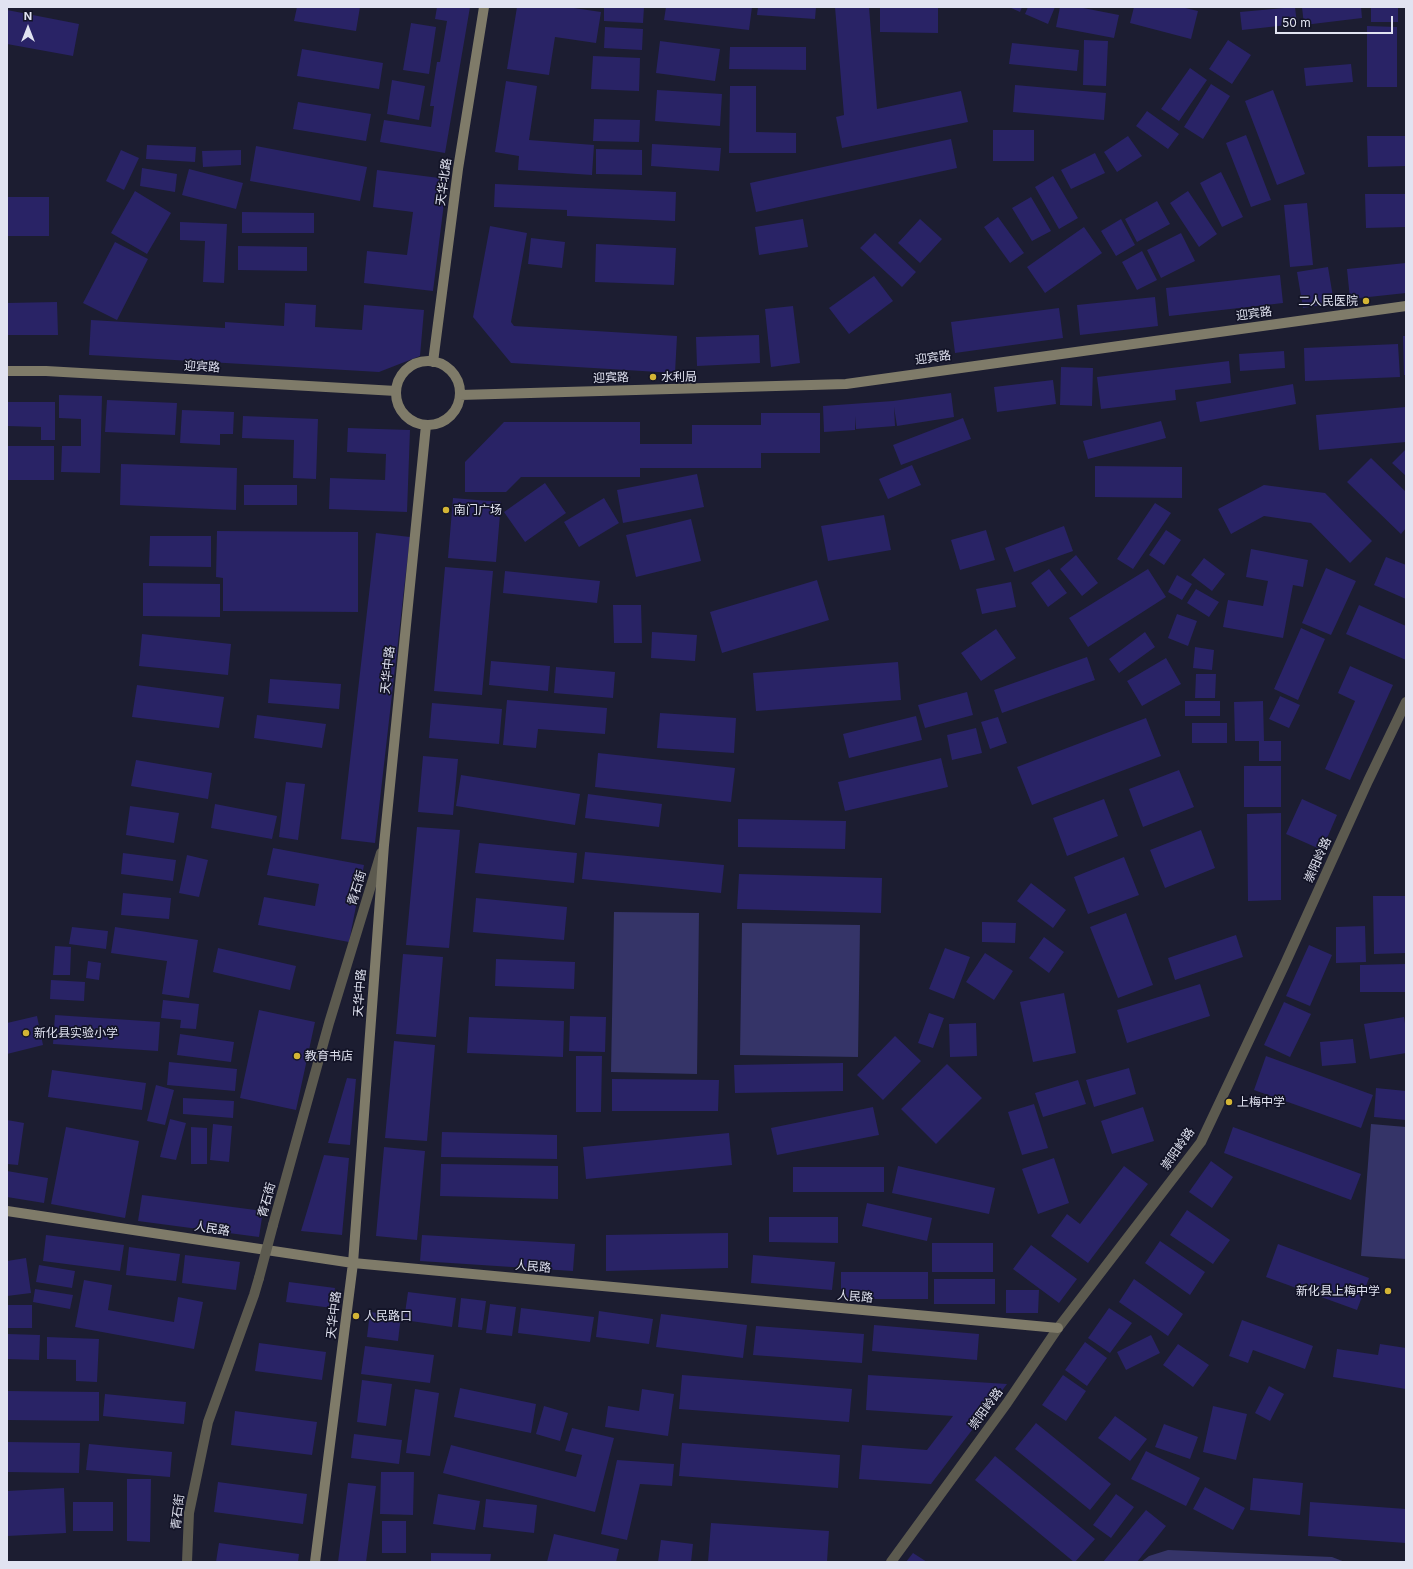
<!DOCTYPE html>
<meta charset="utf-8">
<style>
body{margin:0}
#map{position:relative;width:1413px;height:1569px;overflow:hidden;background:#1c1d31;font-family:Inter,sans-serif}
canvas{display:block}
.frame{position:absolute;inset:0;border:8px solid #e1e3f1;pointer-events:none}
.north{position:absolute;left:8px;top:8px;width:40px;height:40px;-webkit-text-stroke:3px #131427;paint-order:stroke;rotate:0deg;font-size:11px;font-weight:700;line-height:16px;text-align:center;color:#e1e3f1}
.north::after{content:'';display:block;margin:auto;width:14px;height:18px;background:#e1e3f1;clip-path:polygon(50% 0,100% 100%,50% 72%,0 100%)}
.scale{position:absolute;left:1275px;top:16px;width:118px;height:18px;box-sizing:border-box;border:2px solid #e1e3f1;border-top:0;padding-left:5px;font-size:12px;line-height:14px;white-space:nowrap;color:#e1e3f1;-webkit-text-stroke:3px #131427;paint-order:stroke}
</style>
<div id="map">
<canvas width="1413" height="1569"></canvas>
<div class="frame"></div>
<div class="north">N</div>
<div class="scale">50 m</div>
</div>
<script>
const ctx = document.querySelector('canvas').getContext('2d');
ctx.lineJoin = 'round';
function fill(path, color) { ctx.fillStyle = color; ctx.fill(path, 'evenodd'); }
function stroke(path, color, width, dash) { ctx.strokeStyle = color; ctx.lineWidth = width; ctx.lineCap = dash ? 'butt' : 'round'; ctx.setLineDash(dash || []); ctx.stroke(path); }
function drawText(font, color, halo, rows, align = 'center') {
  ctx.font = font + ' Inter,"Noto Sans SC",sans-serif'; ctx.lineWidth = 3.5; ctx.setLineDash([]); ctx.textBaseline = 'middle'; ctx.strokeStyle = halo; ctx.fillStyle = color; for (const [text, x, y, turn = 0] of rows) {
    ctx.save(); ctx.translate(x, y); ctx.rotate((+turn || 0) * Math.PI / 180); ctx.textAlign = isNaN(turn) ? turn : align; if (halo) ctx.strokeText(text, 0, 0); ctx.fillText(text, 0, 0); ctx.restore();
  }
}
const green = new Path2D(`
 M614,912L699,913L697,1074L611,1072Z
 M742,923L860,925L858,1057L740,1055Z
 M1371,1124L1406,1127V1259L1361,1256Z
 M1168,1550L1332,1557L1345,1562H1141L1149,1556Z`);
const building = new Path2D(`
 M297,7H360L356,31L294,21Z
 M437,7H470L445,153L380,142L384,120L431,127L434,106H430L437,62H440L447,21L435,19Z
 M517,7H567L601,12L596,43L555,37L549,75L507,69Z
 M604,7H644L643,23L604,21Z
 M666,7H752L749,30L664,20Z
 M758,7H816L815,19L757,15Z
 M835,7H869L877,109L961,91L968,122L842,148L836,117L844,115Z
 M880,7H938V33L880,32Z
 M1009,7H1022L1020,12Z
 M1028,7H1055L1048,24L1025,14Z
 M1060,7H1078L1119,15L1114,38L1056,27Z
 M1134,7H1181L1198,11L1191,39L1130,23Z
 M1295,7L1297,24L1242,30L1240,12Z
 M1302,7H1361L1362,18L1304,25Z
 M1371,7L1398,8V22H1371Z
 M7,10L79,24L73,56L7,44Z
 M411,23L436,27L429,74L403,70Z
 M1367,26L1397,27V87H1367Z
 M605,27L643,29L642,50L604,48Z
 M1084,40L1108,41L1106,86L1083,85Z
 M1228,40L1251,55L1232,84L1209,69Z
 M660,41L720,49L715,81L656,73Z
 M1012,43L1079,50L1077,71L1009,64Z
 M730,47H806V70L729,69Z
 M302,49L383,63L379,89L297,76Z
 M593,56L640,58L639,91L591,89Z
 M1351,64L1353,82L1306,86L1304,68Z
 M1190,68L1207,80L1179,121L1161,109Z
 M392,80L425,86L419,120L387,114Z
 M506,81L537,86L529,140L594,145L592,175L518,170L519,156L495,152Z
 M1211,84L1230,96L1203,139L1184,127Z
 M1015,85L1106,93L1104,120L1013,112Z
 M730,86H756V132L796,133V153H729Z
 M657,90L722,94L720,126L655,121Z
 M1273,90L1305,174L1277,185L1245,101Z
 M298,102L371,114L366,141L293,129Z
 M1147,111L1179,134L1168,149L1136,126Z
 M594,119L640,120L639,142L593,141Z
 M993,130H1034V161H993Z
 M1246,135L1271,200L1251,207L1226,143Z
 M1128,136L1142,156L1117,172L1104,152Z
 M1367,136H1406V166L1368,167Z
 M951,139L957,168L756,212L750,183Z
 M652,144L721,148L719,171L651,166Z
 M147,145L196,147L195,162L146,159Z
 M256,146L367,167L360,201L250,181Z
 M596,149L642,150V175L596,174Z
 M121,150L139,158L124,190L106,181Z
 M241,150V165L203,167L202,151Z
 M1095,153L1105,173L1071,189L1061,170Z
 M142,168L177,174L175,192L140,186Z
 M189,169L243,183L236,209L182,195Z
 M377,170L447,179L433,291L364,283L367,251L407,255L413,212L373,207Z
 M1221,172L1243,217L1222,227L1200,183Z
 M1053,176L1078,218L1059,229L1035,187Z
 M495,184L676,192L675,221L567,216V210L494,207Z
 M135,191L171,213L147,254L111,233Z
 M1188,191L1217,234L1199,247L1170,203Z
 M1365,194H1406V227L1366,228Z
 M7,197H49V236H7Z
 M1031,197L1051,231L1032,241L1012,208Z
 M1157,201L1170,224L1137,242L1125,219Z
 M1307,203L1313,265L1290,267L1284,205Z
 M242,212L314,213V233H242Z
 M998,217L1024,253L1010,263L984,227Z
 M803,219L808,247L759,255L755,227Z
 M920,219L942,239L920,263L898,243Z
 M1121,219L1135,245L1116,256L1101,231Z
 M180,222L227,224L224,283L203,282L205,241L180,240Z
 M490,226L527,233L511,322L514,326L677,336L675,373L511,363L473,317Z
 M1084,227L1102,253L1045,293L1027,267Z
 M875,233L916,272L902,287L860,248Z
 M1181,233L1195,261L1161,278L1147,250Z
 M531,238L565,242L562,268L528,264Z
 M115,242L148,259L117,320L83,303Z
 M596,244L676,248L674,285L595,282Z
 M238,246L307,247V271L238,270Z
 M1142,251L1157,280L1137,290L1122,262Z
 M1406,263V293L1350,299L1347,269Z
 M1328,267L1334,303L1303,308L1297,272Z
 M1280,275L1283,303L1169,316L1166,288Z
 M874,276L893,301L849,334L829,308Z
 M1155,297L1158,326L1080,335L1077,305Z
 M57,302L58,335H7V303Z
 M285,303L316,305L315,327L362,330L364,305L424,310L420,356L379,372L89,355L91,320L225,328V322L284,326Z
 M793,306L800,363L771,367L765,309Z
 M1059,308L1063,338L955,353L951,322Z
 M759,335L760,363L697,366L696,337Z
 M1403,336H1406V375H1404Z
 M1398,344L1400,377L1305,381L1304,348Z
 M1284,351L1285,368L1240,371L1239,354Z
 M1229,361L1231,383L1175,390L1176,400L1101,409L1097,377Z
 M1061,367L1093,368L1092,406L1060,405Z
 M1053,380L1056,404L997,412L994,387Z
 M1293,384L1296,404L1200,422L1196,402Z
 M951,393L954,417L897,426L894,407L895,426L856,429L855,416V430L824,432L823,406L893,401Z
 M59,395L102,396L100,473L61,472L62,446H81V419L59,418Z
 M107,400L177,403L175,435L105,432Z
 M7,402H55V440H41V427L7,426Z
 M1406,407V442L1319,450L1316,415Z
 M182,410L234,412L233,434H220V445L180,443Z
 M761,413H820V453H761V468H640V477H521L506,492H465V462L504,422H640V444H692V425H761Z
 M243,416L318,419L316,479L293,478L294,440L242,438Z
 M963,418L971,439L901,465L893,445Z
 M1161,421L1166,438L1088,459L1083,441Z
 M348,428L410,430L407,512L329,509L330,478L385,480L386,454L347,452Z
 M7,446H54V480H7Z
 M1406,449V476L1392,463Z
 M1371,458L1406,492V528L1401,534L1347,482Z
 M121,464L237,468L236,510L120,505Z
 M912,465L921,485L888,499L879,479Z
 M1095,466L1182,467V498L1095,497Z
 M697,474L704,507L623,523L617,490Z
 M545,483L566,513L525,542L504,512Z
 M244,485H297V505H244Z
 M1264,485L1325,493L1372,541L1350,563L1311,523L1264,516L1231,534L1218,509Z
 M453,498L501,502L496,562L448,558Z
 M604,498L619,523L579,547L564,522Z
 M1155,503L1171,513L1133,569L1117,559Z
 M884,515L891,550L828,561L821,526Z
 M691,519L701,561L636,577L626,535Z
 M1064,526L1073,551L1014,572L1005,548Z
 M986,530L995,560L960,570L951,540Z
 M1166,530L1181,540L1164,565L1149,555Z
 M217,531L358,532V612L223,611V578L216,577Z
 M376,533L410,537L375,843L341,839Z
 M150,536H211V567L149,566Z
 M1251,549L1308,560L1303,587L1293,585L1283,638L1223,627L1228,600L1263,606L1268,581L1246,577Z
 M1076,555L1098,583L1082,596L1060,569Z
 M1386,557L1406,565V599L1374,585Z
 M1204,558L1225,574L1212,591L1191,575Z
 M445,567L493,571L482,695L434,691Z
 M1326,568L1356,581L1331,635L1302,623Z
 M1049,569L1067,593L1048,607L1031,583Z
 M1148,569L1166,597L1088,647L1069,618Z
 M505,571L600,581L597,603L503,593Z
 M1177,575L1192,584L1182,600L1168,592Z
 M817,580L829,620L722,653L710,612Z
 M1011,582L1016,607L982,614L976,589Z
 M143,583L220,584V617L143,616Z
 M1196,589L1219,602L1209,617L1187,603Z
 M613,605H641L642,643H614Z
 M1359,605L1406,626V660L1346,634Z
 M1177,614L1197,621L1188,646L1168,638Z
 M1301,628L1325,639L1298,700L1274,689Z
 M996,629L1016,658L981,681L961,653Z
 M652,632L697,635L695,661L651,658Z
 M1145,632L1155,647L1119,673L1109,659Z
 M142,634L231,644L228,675L139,666Z
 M1195,647L1214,650L1212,670L1193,668Z
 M1087,657L1095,680L1002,713L994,690Z
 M1166,658L1181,684L1142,706L1127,681Z
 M491,661L550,666L548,691L489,685Z
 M898,662L901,700L756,711L753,673Z
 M1350,666L1393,685L1350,780L1325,769L1355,701L1338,693Z
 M556,667L615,672L613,698L554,693Z
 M1196,674H1216L1215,698H1195Z
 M270,679L341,684L339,709L268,703Z
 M137,685L224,697L219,728L132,717Z
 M967,692L973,715L925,728L918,705Z
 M1280,696L1300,705L1289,728L1269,719Z
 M507,700L607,708L605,734L538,729L536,748L503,745Z
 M1185,701H1220V716H1185Z
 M1263,701L1264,741H1281V761H1259V741H1235L1234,702Z
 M432,703L502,709L499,744L429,738Z
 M660,713L736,718L734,753L657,748Z
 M257,715L326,724L322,748L254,738Z
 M916,716L922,740L849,758L843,734Z
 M998,717L1007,743L990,749L981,722Z
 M1146,718L1161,756L1032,805L1017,767Z
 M1192,723H1227V743H1192Z
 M976,728L982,753L952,760L947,735Z
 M598,753L735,768L731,802L595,787Z
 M423,756L458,759L453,815L418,812Z
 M941,758L948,787L845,811L838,782Z
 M136,760L212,773L208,799L131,786Z
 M1244,766H1281V807H1244Z
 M1179,770L1194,807L1143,827L1129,789Z
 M461,775L580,794L575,825L456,806Z
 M286,782L305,784L298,840L279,837Z
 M588,794L662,804L659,827L585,818Z
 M1104,799L1118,836L1067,856L1053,818Z
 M1302,799L1337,815L1322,850L1286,834Z
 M215,804L277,816L272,839L211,828Z
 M130,806L179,813L174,843L126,835Z
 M1281,813V900L1248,901L1247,814Z
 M738,819L846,821L845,849L738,847Z
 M417,827L460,830L449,948L406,945Z
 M1201,830L1215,868L1165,888L1150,850Z
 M479,843L577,853L574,883L475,873Z
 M273,848L364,865L349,942L258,925L264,897L315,906L319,884L267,875Z
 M585,852L724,865L721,893L582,879Z
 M123,853L176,860L173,881L121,874Z
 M187,855L208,860L199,897L179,893Z
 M1124,857L1139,895L1088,914L1074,877Z
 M739,874L882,878L881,913L737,909Z
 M1031,883L1066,910L1053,928L1017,901Z
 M123,893L171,898L169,919L121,915Z
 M1373,896H1406V953L1374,954Z
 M476,898L567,907L564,940L473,932Z
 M1126,913L1153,985L1118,998L1090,927Z
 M982,922L1016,923L1015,943L982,942Z
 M1365,926L1366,962L1336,963V927Z
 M72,927L108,931L106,949L69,944Z
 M115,927L198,940L189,998L162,994L167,961L111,953Z
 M1236,935L1243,957L1175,980L1168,958Z
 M1044,937L1064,952L1049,973L1029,958Z
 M1309,945L1332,955L1310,1006L1286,996Z
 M55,946L71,947L70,975H53Z
 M218,948L296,966L290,990L213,972Z
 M945,948L970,957L954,999L929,989Z
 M985,953L1013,971L994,1000L966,982Z
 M403,954L443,957L436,1037L396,1034Z
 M496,959L575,962L574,989L495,986Z
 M88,961L101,963L99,980L86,978Z
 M1406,964V992H1360V965Z
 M51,980L85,982L84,1001L50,999Z
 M1200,984L1210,1016L1127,1043L1117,1010Z
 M1064,993L1076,1053L1033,1062L1020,1002Z
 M163,1000L199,1004L196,1029L180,1028L181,1020L161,1018Z
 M1284,1002L1311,1014L1290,1057L1264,1045Z
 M259,1010L315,1022L296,1110L240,1098Z
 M929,1013L944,1018L933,1048L918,1043Z
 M55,1015L160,1022L158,1051L53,1044Z
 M37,1016L43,1045L7,1054V1023Z
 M570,1016L606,1017L605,1052L569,1051Z
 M469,1017L564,1021L563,1057L467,1053Z
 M1404,1017L1406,1030V1053L1370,1059L1364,1024Z
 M976,1023L977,1056L950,1057L949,1024Z
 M180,1034L234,1042L231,1062L177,1055Z
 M895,1036L921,1061L883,1100L857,1075Z
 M1353,1039L1356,1063L1322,1066L1320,1042Z
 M394,1041L435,1045L427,1141L385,1138Z
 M576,1056H602L601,1112H576Z
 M1266,1056L1373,1095L1361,1128L1254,1090Z
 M169,1062L237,1069L235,1091L167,1085Z
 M843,1063V1091L735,1093L734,1065Z
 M947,1064L982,1098L936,1144L901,1109Z
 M1129,1068L1136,1094L1094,1107L1086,1080Z
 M52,1070L146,1083L142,1110L48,1097Z
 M347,1078L356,1079L350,1145L328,1143Z
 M612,1079L719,1080L718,1111H612Z
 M1078,1080L1086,1104L1043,1117L1035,1093Z
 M156,1085L174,1090L165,1125L147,1121Z
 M1376,1088L1406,1091V1120L1374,1117Z
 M183,1098L234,1101L233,1118L183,1114Z
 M1034,1104L1048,1148L1022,1155L1008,1112Z
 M873,1107L879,1135L777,1155L771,1128Z
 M1143,1107L1154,1141L1112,1154L1101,1121Z
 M170,1119L186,1123L176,1160L160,1157Z
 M7,1120L24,1123L18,1165L7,1164Z
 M213,1124L232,1126L229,1162L210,1160Z
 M66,1127L139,1141L125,1218L51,1204Z
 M191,1127L207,1128V1164H191Z
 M1233,1127L1361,1174L1351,1200L1224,1153Z
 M442,1132L557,1135V1159L441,1157Z
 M729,1133L732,1165L586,1179L583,1147Z
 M384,1147L425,1151L417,1240L376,1236Z
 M324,1155L349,1158L342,1235L301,1231Z
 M1054,1158L1069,1203L1038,1214L1022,1169Z
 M1211,1161L1233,1177L1212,1208L1189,1192Z
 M441,1164L558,1166V1199L440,1196Z
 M898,1166L995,1188L989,1214L892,1193Z
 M1124,1166L1148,1184L1088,1263L1051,1236L1067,1214L1080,1224Z
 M793,1167H884V1192H793Z
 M7,1171L48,1178L44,1203L7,1197Z
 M142,1195L263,1211L259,1237L138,1221Z
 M867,1203L932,1218L927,1241L862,1226Z
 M1187,1210L1230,1240L1213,1264L1170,1235Z
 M769,1217H838V1243L769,1242Z
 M728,1233V1268L606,1271V1235Z
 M46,1235L124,1245L120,1271L43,1261Z
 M422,1235L575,1244L573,1271L420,1261Z
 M1160,1241L1205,1272L1190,1295L1145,1263Z
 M932,1243H993V1272H932Z
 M1278,1244L1369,1278L1357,1310L1266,1277Z
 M1031,1245L1077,1279L1059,1303L1013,1269Z
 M129,1247L180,1254L176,1281L126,1275Z
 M185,1255L240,1262L236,1290L182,1283Z
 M753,1255L835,1262L832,1290L751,1283Z
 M26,1258L31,1293L7,1296V1261Z
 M39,1265L75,1271L72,1288L36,1282Z
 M841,1272H928V1299H841Z
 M934,1279H995V1304H934Z
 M1134,1279L1183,1314L1168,1336L1119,1302Z
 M84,1280L112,1285L108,1310L174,1322L178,1297L203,1302L194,1349L75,1327Z
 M289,1282L335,1288L332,1308L286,1302Z
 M35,1289L73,1295L70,1309L33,1302Z
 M1006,1290H1039L1038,1313H1006Z
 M408,1292L456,1298L452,1327L404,1320Z
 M461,1298L486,1301L482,1330L458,1327Z
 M490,1304L516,1307L512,1336L486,1333Z
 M7,1305H32V1328H7Z
 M521,1308L594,1317L590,1342L518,1333Z
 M1109,1308L1132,1323L1110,1353L1088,1338Z
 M599,1311L653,1319L649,1344L596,1337Z
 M370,1312L401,1316L398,1341L367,1337Z
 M661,1314L747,1325L743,1358L656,1347Z
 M1242,1320L1313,1346L1305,1369L1253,1350L1248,1363L1229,1356Z
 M874,1325L979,1334L977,1360L872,1351Z
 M756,1326L864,1334L862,1363L753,1355Z
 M7,1334L40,1335L39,1360L7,1359Z
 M1151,1335L1160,1353L1126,1370L1117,1352Z
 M47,1337L99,1339L97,1382L76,1381V1360L47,1359Z
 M1085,1342L1107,1358L1087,1386L1065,1370Z
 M259,1343L326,1352L322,1380L255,1371Z
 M1178,1344L1209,1365L1193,1387L1163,1365Z
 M1380,1344L1406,1348V1389L1333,1377L1337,1349L1378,1355Z
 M365,1346L434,1355L430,1383L361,1374Z
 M682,1375L852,1389L849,1422L679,1409Z
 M868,1375L1007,1384L931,1484L859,1479L862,1445L927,1450L953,1416L866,1410Z
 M1063,1375L1086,1391L1066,1421L1042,1405Z
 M362,1380L392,1384L386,1426L357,1422Z
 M1269,1386L1284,1394L1270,1421L1255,1413Z
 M460,1388L536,1404L531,1433L454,1417Z
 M415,1389L439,1393L430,1456L406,1453Z
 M642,1389L674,1394L668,1436L605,1427L608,1406L639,1411Z
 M7,1391L99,1392V1421L7,1420Z
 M105,1394L186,1402L184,1424L103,1416Z
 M544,1406L568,1413L560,1441L536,1434Z
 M1213,1406L1247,1414L1236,1460L1203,1452Z
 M235,1411L317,1422L312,1455L231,1445Z
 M1115,1416L1147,1439L1130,1461L1098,1438Z
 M1036,1423L1111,1484L1090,1510L1015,1449Z
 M1164,1424L1198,1437L1190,1459L1155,1447Z
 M572,1428L614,1438L595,1512L443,1473L451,1445L576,1477L582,1455L565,1451Z
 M354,1434L402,1440L399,1464L351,1458Z
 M7,1442L80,1443L79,1473L7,1472Z
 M682,1443L840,1455L838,1488L679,1476Z
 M89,1444L172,1452L170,1477L86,1470Z
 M1146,1451L1200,1478L1186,1506L1131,1479Z
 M995,1456L1095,1539L1075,1562H1074L975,1480Z
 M617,1460L674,1464L672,1486L640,1484L627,1540L601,1534Z
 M381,1472H414L413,1515L380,1514Z
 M1253,1478L1303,1483L1300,1515L1250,1510Z
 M127,1479H151L150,1542L127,1541Z
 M218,1482L307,1494L303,1524L214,1512Z
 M348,1483L376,1486L366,1562H338Z
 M1205,1487L1245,1508L1233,1530L1193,1509Z
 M64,1488L66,1533L7,1536V1491Z
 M438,1494L480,1501L475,1530L433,1524Z
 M1116,1494L1134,1507L1111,1538L1093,1525Z
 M486,1499L537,1505L534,1533L483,1527Z
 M73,1502H113V1531H73Z
 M1310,1502L1406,1509V1543L1308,1536Z
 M1146,1510L1166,1526L1137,1562H1103Z
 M382,1521H406V1553H382Z
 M711,1523L829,1531L827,1562H708Z
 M554,1534L619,1549L616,1562H547Z
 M661,1540L693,1544L691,1562H658Z
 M219,1543L299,1554L298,1562H216Z
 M431,1553L491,1554L490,1562H431Z
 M913,1553L927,1562H906Z`);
const street = new Path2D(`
 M273,1225L329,1023L381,853
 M187,1562L189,1513L208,1422L254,1295L259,1278
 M891,1562L1007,1403L1058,1328L1201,1142L1284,966L1368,781L1406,702`);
const secondary = new Path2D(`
 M396 393a32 32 0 1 1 64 0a32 32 0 1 1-64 0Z
 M433,362L458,169L484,7
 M7,371H46L396,391
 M460,395L846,384L1406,306
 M7,1211L353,1263L1058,1328
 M315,1562L353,1263L384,845L426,425`);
const streetBridge = new Path2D(`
 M259,1278L273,1225`);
const markers = [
 [1366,301,4,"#d4b535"],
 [653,377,4,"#d4b535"],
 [446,510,4,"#d4b535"],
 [26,1033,4,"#d4b535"],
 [297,1056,4,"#d4b535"],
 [1229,1102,4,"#d4b535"],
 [1388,1291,4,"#d4b535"],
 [356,1316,4,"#d4b535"]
];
const streetNames = [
 ["天华北路",444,182,-82],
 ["迎宾路",1254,314,-8],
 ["迎宾路",933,358,-8],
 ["迎宾路",202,367,3],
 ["迎宾路",611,378,-2],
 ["天华中路",388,670,-84],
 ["崇阳岭路",1318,860,-66],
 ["青石街",357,888,-73],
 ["天华中路",360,993,-86],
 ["崇阳岭路",1178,1149,-55],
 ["青石街",267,1200,-75],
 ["人民路",212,1229,9],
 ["人民路",533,1267,5],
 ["人民路",855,1297,5],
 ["天华中路",334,1315,-83],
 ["崇阳岭路",986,1409,-54],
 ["青石街",178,1512,-83]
];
const poiNames = [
 ["二人民医院",1358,301,"right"],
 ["水利局",661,377],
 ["南门广场",454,510],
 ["新化县实验小学",34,1033],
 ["教育书店",305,1056],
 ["上梅中学",1237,1102],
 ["新化县上梅中学",1380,1291,"right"],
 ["人民路口",364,1316]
];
fill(green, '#353468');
fill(building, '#292366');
stroke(street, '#5c5a4f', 10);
stroke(secondary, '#7f7b69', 10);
stroke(streetBridge, '#5c5a4f', 10);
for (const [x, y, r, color] of markers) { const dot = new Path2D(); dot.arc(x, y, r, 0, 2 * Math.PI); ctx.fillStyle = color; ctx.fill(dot); stroke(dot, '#131427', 1.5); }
drawText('12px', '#e1e3f1', '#131427', streetNames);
drawText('12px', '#e1e3f1', '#131427', poiNames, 'left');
</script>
